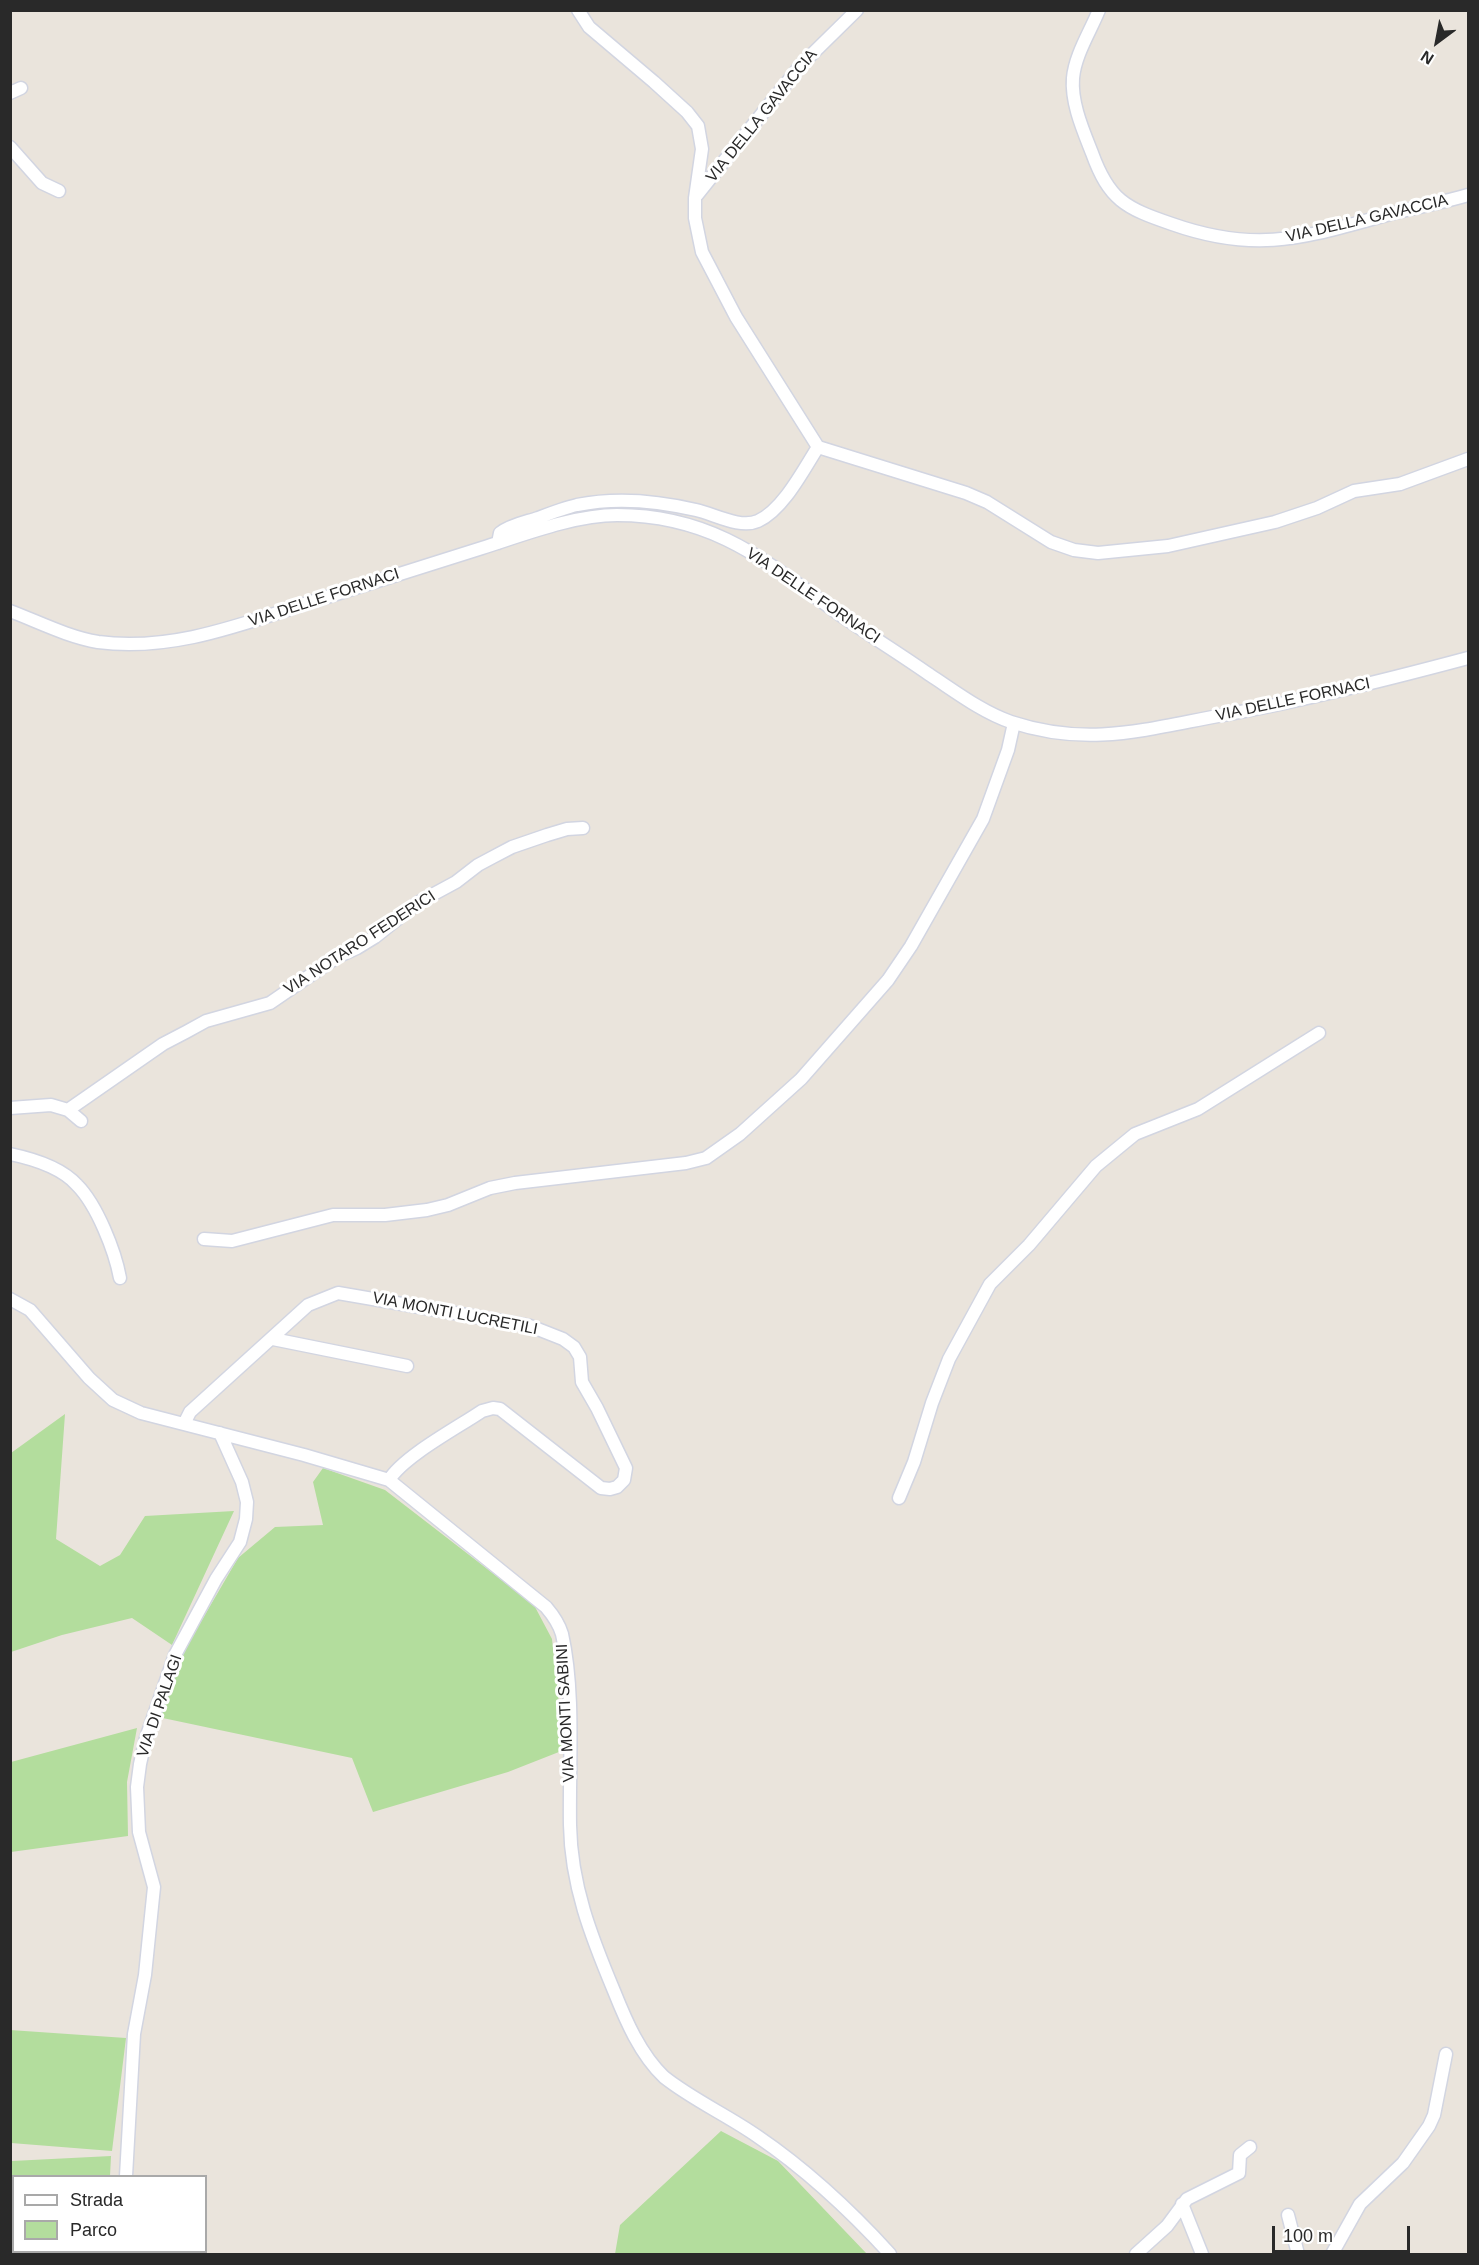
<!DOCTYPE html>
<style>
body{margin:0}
#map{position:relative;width:1479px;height:2265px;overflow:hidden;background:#eae4dc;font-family:Arial,sans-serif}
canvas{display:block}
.frame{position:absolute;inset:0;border:12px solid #292929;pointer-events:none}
.legend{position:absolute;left:12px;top:2175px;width:195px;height:78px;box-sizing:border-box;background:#fff;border:2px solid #a9a9a9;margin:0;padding:8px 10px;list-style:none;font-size:18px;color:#292929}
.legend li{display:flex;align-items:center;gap:12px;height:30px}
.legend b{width:30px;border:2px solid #a9a9a9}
.north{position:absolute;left:1407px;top:12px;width:60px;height:60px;-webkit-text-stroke:4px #fff;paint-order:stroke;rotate:212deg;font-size:16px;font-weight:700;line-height:24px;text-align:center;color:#292929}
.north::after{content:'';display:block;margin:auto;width:21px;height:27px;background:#292929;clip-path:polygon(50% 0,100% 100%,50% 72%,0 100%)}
.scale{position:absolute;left:1272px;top:2226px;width:138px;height:27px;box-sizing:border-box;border:3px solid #292929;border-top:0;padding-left:8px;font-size:18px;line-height:21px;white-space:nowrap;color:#292929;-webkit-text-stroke:4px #fff;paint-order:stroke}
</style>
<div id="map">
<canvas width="1479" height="2265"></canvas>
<div class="frame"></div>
<ul class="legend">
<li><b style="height:8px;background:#fff"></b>Strada</li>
<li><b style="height:16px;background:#b3dd9d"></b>Parco</li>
</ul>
<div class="north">N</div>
<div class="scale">100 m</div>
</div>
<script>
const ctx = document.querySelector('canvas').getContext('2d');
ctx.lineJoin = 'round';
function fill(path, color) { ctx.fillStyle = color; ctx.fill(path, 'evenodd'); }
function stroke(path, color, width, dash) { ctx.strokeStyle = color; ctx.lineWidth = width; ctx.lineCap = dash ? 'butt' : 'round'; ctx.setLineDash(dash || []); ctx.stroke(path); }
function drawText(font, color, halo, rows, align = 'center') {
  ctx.font = font + ' Arial,sans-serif'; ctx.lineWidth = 6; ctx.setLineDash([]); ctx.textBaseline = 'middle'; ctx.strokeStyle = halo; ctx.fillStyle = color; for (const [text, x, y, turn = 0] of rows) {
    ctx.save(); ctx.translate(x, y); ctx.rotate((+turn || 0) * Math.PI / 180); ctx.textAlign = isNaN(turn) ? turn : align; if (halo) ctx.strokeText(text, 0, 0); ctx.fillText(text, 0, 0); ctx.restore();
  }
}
const green = new Path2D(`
 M65,1414L56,1539L100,1566L120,1555L145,1516L234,1511L172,1645L132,1618L62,1635L11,1652V1453Z
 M323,1468L385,1490L534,1605L552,1639L564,1750L508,1772L373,1812L352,1758L158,1717L178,1661L238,1558L275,1527L323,1525L313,1482Z
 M137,1728L127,1782L128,1836L11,1852V1762Z
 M10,2030L126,2038L112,2151L11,2143Z
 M721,2131L778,2161L867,2254H615L620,2225Z
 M111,2156L110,2176H14V2252H107V2254H11L10,2169L12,2161Z`);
const minor = new Path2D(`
 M1099,10C1090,32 1075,55 1073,78C1071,103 1083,130 1092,153C1109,200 1125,208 1172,224C1263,256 1310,235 1398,212C1421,206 1445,202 1468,195
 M10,93L21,88
 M10,147L42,183L59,191
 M697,195L801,65L857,10
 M818,447L966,493L987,502L1051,542L1074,550L1098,553L1168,546L1275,522L1317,508L1354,491L1400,484L1468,459
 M498,543L500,533C510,525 526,522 538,518C551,513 564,508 577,505C616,497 658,501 696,510C714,514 740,529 758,521C783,510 804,469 818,447L736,317L702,252L695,218V198L702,149L698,126L687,112L654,82L589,27L578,10
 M10,611C39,622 68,637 98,642C172,652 242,624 311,602C368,584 425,566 482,548C523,535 574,515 617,515C717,515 770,565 846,619C874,638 903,656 930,675C956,692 982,712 1011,722C1087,747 1143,730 1218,716C1303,701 1386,680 1468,658
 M10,1108L51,1105L68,1110L163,1044L186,1032L206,1021L270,1003L337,957L357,948L375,937L419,902L456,882L478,865L493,857L512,847L547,835L567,829L583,828
 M68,1110L81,1121
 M10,1154C34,1159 61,1167 77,1185C97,1205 115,1251 120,1278
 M204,1239L232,1241L333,1215H385L427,1210L448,1205L490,1188L515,1183L686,1163L706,1158L740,1134L801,1079L888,980L911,946L983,819L1008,750L1014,723
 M10,1299L30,1310L89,1378L113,1400L141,1413L304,1455L389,1480L546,1607C552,1614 559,1624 562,1634C575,1692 569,1765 570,1825C571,1885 591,1936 614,1991C626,2021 640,2054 664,2077C693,2100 727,2115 757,2136C807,2170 849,2209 890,2254
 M273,1339L407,1366
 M184,1424L190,1412L308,1305L338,1293L530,1326L563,1339L574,1347L580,1357L582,1382L597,1408L626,1468L624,1480L617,1487L610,1489L601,1488L500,1409L493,1408L482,1411C457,1428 404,1456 389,1480
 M899,1498L914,1462L932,1403L949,1359L990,1284L1029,1245L1096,1166L1135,1134L1198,1109L1319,1033
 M126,2176L134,2034L145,1975L154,1887L139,1832L137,1787L140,1764L146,1738L175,1655L216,1579L240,1542L246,1519L247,1502L242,1482L220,1433
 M1182,2204L1202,2254
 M1288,2215L1298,2254
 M123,2254V2252
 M1136,2254L1167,2226L1187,2199L1239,2173L1240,2155L1250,2147
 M1332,2254L1360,2204L1403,2163L1429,2126L1434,2115L1446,2054`);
const streetNames = [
 ["VIA DELLA GAVACCIA",762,116,-51],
 ["VIA DELLA GAVACCIA",1367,219,-13],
 ["VIA DELLE FORNACI",813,596,34],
 ["VIA DELLE FORNACI",324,598,-18],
 ["VIA DELLE FORNACI",1293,700,-12],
 ["VIA NOTARO FEDERICI",360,943,-33],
 ["VIA MONTI LUCRETILI",455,1314,11],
 ["VIA DI PALAGI",160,1706,-71],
 ["VIA MONTI SABINI",566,1713,-93]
];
fill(green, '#b3dd9d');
stroke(minor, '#d2d5e1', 15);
stroke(minor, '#fff', 12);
drawText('16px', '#292929', '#fff', streetNames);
</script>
